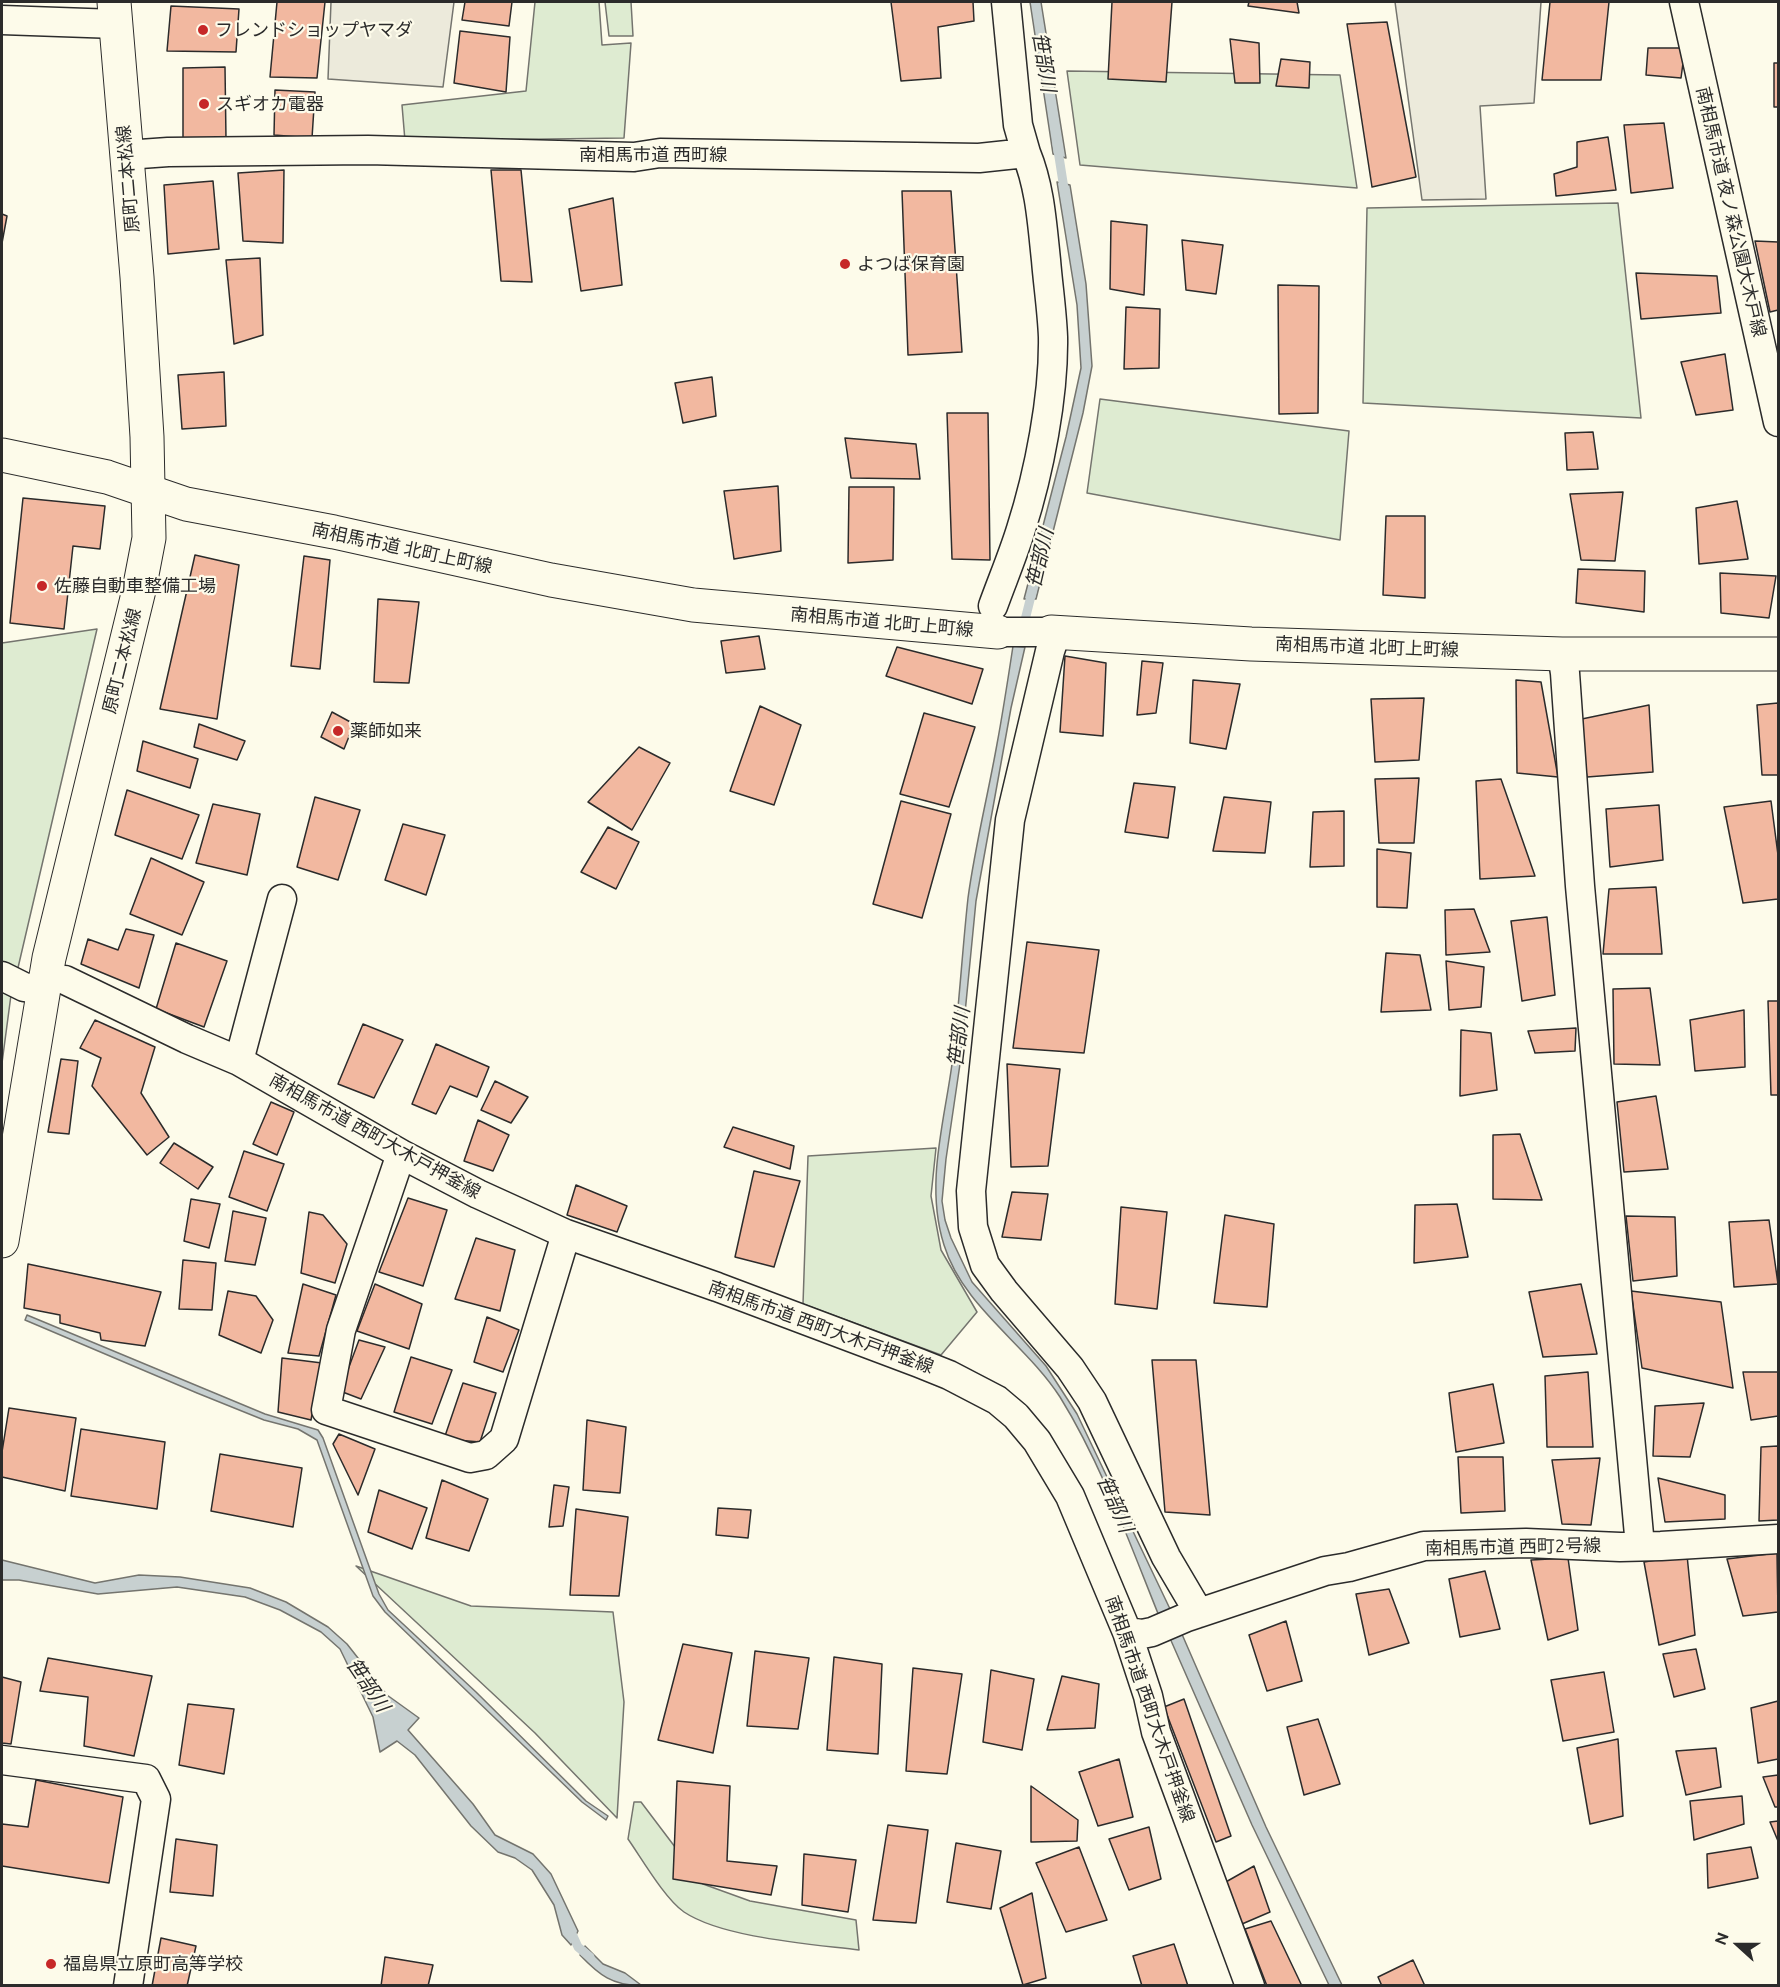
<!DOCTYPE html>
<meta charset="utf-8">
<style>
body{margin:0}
#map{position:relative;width:1780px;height:1987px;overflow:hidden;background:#fdfbea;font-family:Ubuntu,sans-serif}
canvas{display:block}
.frame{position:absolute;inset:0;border:3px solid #2b2b2b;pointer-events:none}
.north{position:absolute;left:1708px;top:1915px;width:60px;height:60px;-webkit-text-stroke:4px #fdfbea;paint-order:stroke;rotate:291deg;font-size:16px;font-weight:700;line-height:24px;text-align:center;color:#2b2b2b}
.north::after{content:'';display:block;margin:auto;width:21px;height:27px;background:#2b2b2b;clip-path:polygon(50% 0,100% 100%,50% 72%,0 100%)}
</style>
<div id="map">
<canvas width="1780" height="1987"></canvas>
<div class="frame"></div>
<div class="north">N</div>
</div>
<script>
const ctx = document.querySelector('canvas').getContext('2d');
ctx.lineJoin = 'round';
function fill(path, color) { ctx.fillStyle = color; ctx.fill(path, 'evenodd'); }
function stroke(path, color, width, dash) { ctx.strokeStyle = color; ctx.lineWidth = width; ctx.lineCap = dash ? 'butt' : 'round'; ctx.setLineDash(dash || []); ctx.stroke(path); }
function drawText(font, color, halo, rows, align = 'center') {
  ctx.font = font + ' Ubuntu,"Noto Sans JP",sans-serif'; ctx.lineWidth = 4.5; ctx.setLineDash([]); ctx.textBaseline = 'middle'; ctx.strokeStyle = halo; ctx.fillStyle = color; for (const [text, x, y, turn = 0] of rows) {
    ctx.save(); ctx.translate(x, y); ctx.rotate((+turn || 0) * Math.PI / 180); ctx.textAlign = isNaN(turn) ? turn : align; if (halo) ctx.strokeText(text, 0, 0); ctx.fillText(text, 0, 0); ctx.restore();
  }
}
const green = new Path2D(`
 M535,2H599L602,45L631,43L624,138L405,141L402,105L526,91Z
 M605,2H631L633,36H609Z
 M1067,71L1340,75L1357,188L1080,165Z
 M1618,203L1641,418L1363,403L1367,208Z
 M1100,399L1349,431L1340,540L1087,493Z
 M97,629L17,972L2,964V643Z
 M2,990L11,995L2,1063Z
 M936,1148L931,1196L941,1250L977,1312L941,1355L803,1304L808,1156Z
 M356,1566L471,1606L613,1612L624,1702L617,1818L535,1733Z
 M634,1802H641L703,1884L750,1901L856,1920L859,1950C811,1944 723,1938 684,1912C665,1899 642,1859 628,1839Z`);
const parking = new Path2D(`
 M331,2H454L443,87L328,79Z
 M1395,2H1541L1534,103L1480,106L1486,199L1422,200Z`);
const water = new Path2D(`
 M1030,2H1041L1066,158L1053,154Z
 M1057,182L1070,185L1086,284L1092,366L1083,413L1036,599H1024L1066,437L1081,368L1077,305Z
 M1013,646L1025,647L1011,708L976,901L960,1064L946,1159L942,1201L945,1220L951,1238L972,1282L1046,1366L1077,1414L1171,1611L1159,1616C1130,1544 1101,1463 1060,1397C1026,1344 963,1307 944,1245C925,1185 944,1124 952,1064C959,1009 962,953 968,898C975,846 988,795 997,744C1003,712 1008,679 1013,646Z
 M27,1315L265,1414L318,1430L323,1438L379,1594L388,1610L476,1692L586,1801L608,1816L606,1820L582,1802L385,1612L373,1596L317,1440L298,1429L264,1420L197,1393L25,1320Z
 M2,1560L95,1583L139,1575L180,1577L250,1588L286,1602L328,1627L347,1644L387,1695L419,1718L408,1730L473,1804L495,1835L533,1854L551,1874L578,1931L571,1945L562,1935L554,1905L532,1870L515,1858L498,1852L471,1826L415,1755L397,1741L380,1752L373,1717L340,1649L321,1632L280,1610L245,1597L177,1587L98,1594L19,1580H2Z
 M1181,1632L1266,1827L1342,1985H1329L1252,1825L1169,1636Z
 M585,1946L603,1964L625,1973L641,1985C613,1986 599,1975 580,1955Z`);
const stream = new Path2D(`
 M1057,144L1065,195
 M1023,628L1033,588
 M569,1927L578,1947L590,1957`);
const building = new Path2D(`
 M277,2H325L317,78L270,77Z
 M465,2H512L509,26L462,20Z
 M891,2H973L974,21L938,27L941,78L901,81Z
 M1112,2H1172L1166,82L1108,79Z
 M1249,2H1297L1299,13L1248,6Z
 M1550,2H1609L1601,80H1542Z
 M171,6L239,9L236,52L167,51Z
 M1387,22L1416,177L1372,187L1347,24Z
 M460,31L510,37L506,92L454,83Z
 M1230,39L1259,43L1260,83H1235Z
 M1648,48H1685L1681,78L1646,75Z
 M1281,59L1310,62L1309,88L1276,86Z
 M1774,63H1778V107H1774Z
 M225,67L226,139L183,140V68Z
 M275,90L315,92L312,138L274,135Z
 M1664,123L1673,188L1631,193L1624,125Z
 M1608,137L1616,190L1556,196L1554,174L1577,167V142Z
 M284,170L283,243L243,241L238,173Z
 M491,170H521L532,282L501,281Z
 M213,181L219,249L168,254L164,185Z
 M902,191H951L962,352L908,355Z
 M613,198L622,285L581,291L569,209Z
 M2,214L7,216L2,243Z
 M1111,221L1147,225L1144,295L1110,289Z
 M1182,240L1223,245L1216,294L1186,290Z
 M1755,241L1778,242V310L1770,312Z
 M260,258L263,335L234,344L226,260Z
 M1636,273L1717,276L1721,313L1641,319Z
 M1278,285L1319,286L1318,413L1279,414Z
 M1126,307L1160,309L1159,368L1124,369Z
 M1725,354L1733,410L1696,415L1681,362Z
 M224,372L226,426L182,429L178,375Z
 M712,377L716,416L683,423L675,383Z
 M947,413H988L990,560L952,559Z
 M1593,432L1598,469L1567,470L1565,433Z
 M845,438L916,444L920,479L851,478Z
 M778,486L781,551L734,559L724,491Z
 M849,487H894L893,560L848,563Z
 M1623,492L1615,561L1581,560L1570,494Z
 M23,498L105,506L100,549L73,546L64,629L10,623Z
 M1737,501L1748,559L1699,564L1696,508Z
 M1386,516H1425V598L1383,595Z
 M195,555L239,565L217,719L160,709Z
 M304,556L330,560L320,669L291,666Z
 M1578,569L1645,571L1644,612L1576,603Z
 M1720,573L1776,576L1769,618L1721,613Z
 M378,599L419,602L409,683L374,682Z
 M759,636L765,669L726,673L721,641Z
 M897,647L983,669L972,704L886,676Z
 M1065,656L1106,663L1103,736L1060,732Z
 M1142,661L1163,663L1156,713L1137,715Z
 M1193,680L1240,684L1226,749L1190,743Z
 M1516,680L1541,682L1558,777L1517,773Z
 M1424,698L1419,760L1375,762L1371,699Z
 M1778,703V775H1762L1757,705Z
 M1649,705L1653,772L1587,777L1577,720Z
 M760,706L801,725L774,805L730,791Z
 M332,712L354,724L344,749L321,737Z
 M924,713L975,727L949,807L900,794Z
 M199,724L245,741L237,760L194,747Z
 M143,741L198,759L190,788L137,771Z
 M639,747L670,763L632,830L588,802Z
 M1419,778L1414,843H1379L1375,779Z
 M1501,779L1535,876L1480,879L1476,781Z
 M1134,783L1175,787L1168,838L1125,832Z
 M127,790L199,815L182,859L115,835Z
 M315,797L360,810L338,880L297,867Z
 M1224,797L1271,802L1265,853L1213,851Z
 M901,801L951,814L922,918L873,904Z
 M1771,801L1778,855V899L1743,903L1724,807Z
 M213,804L260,814L247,875L196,863Z
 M1659,805L1663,860L1610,867L1606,809Z
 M1344,811V866L1310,867L1313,812Z
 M403,824L445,835L426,895L385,880Z
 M608,827L639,842L616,889L581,872Z
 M1377,849L1411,853L1407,908L1377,907Z
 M151,858L204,882L182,935L130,914Z
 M1656,887L1662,954H1603L1609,889Z
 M1474,909L1490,952L1446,955L1445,910Z
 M1547,917L1555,995L1522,1001L1511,921Z
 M126,929L154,935L139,988L81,964L88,939L118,950Z
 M1027,942L1099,950L1084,1053L1013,1048Z
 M176,943L227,961L204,1027L156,1009Z
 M1386,953L1420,955L1431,1010L1381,1012Z
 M1446,961L1484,967L1481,1007L1449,1010Z
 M1650,988L1660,1065L1614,1064L1613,989Z
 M1768,1001H1778V1095H1771Z
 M1744,1010L1745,1067L1695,1071L1690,1020Z
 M95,1020L155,1047L141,1093L169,1137L147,1155L92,1086L101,1058L80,1048Z
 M363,1024L403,1040L374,1098L338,1084Z
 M1576,1028L1575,1051L1535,1053L1528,1031Z
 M1461,1030L1491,1033L1497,1090L1460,1096Z
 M436,1044L489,1067L477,1097L450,1086L436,1114L412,1104Z
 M61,1059L78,1061L69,1134L48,1132Z
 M1007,1064L1060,1069L1048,1166L1011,1167Z
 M495,1081L528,1097L511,1123L481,1110Z
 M1656,1096L1668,1169L1624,1172L1617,1102Z
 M271,1102L294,1112L277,1155L253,1144Z
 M478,1120L509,1135L493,1171L464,1161Z
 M733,1127L794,1146L790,1169L724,1147Z
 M1520,1134L1542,1200L1493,1199V1135Z
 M174,1143L213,1167L198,1189L160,1163Z
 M244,1151L284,1164L267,1211L229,1197Z
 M754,1171L800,1181L774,1267L735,1257Z
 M576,1185L627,1206L617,1232L567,1215Z
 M1012,1192L1048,1194L1041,1240L1002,1237Z
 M408,1198L447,1210L423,1286L379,1272Z
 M191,1199L220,1204L209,1248L184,1241Z
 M1457,1204L1468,1257L1414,1263L1415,1205Z
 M1121,1207L1167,1212L1157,1309L1115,1304Z
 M233,1211L266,1218L255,1265L225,1261Z
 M309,1212L323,1215L347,1244L335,1283L301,1273Z
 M1225,1215L1274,1224L1267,1307L1214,1303Z
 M1626,1216L1675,1217L1677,1276L1633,1281Z
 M1769,1220L1778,1284L1734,1287L1729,1222Z
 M476,1238L515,1250L500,1311L455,1299Z
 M183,1260L216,1263L212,1310L179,1309Z
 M28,1264L161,1292L145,1346L101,1340L100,1333L60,1323V1315L24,1308Z
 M303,1284L336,1295L319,1356L288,1353Z
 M375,1284L422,1304L409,1349L357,1331Z
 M1581,1284L1597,1354L1543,1357L1529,1292Z
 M228,1291L256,1296L273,1320L261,1353L219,1335Z
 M1631,1291L1721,1302L1733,1388L1642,1368Z
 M487,1317L519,1330L503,1372L474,1362Z
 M359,1340L385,1347L361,1399L340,1391Z
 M411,1357L452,1370L432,1424L394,1412Z
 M282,1358L322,1363L311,1420L278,1412Z
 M1152,1360H1196L1210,1515L1165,1512Z
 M1588,1372L1593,1447H1547L1545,1376Z
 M1743,1372H1778V1416L1751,1420Z
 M463,1383L496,1393L480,1442L444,1439Z
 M1493,1384L1504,1443L1456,1452L1449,1393Z
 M1704,1403L1690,1457L1653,1456L1655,1406Z
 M9,1408L76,1418L65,1491L2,1477V1452Z
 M587,1420L626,1427L620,1493L583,1490Z
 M81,1429L165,1442L157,1509L71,1496Z
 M339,1434L375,1449L358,1495L333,1444Z
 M1778,1446V1520L1759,1521L1761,1447Z
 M220,1454L302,1468L293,1527L211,1511Z
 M1458,1457H1503L1505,1511L1461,1513Z
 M1600,1458L1591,1525L1562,1524L1552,1460Z
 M1658,1478L1725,1495V1519L1665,1522Z
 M442,1480L488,1499L469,1551L426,1538Z
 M554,1485L569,1487L563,1526L549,1527Z
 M379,1490L427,1508L412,1549L368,1532Z
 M718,1508L751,1510L748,1538L716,1535Z
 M576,1509L628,1517L619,1596L570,1595Z
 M1777,1553L1778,1612L1743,1616L1727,1559Z
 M1687,1555L1695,1635L1659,1645L1644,1562Z
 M1568,1558L1578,1630L1548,1640L1531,1560Z
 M1485,1571L1500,1629L1460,1637L1449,1579Z
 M1389,1589L1409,1643L1369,1655L1356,1594Z
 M1286,1621L1302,1681L1267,1691L1249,1635Z
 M683,1644L732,1653L713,1753L658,1740Z
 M1696,1649L1705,1689L1674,1697L1663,1654Z
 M755,1651L809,1658L798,1729L747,1726Z
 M834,1657L882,1664L878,1754L827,1750Z
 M48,1658L152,1676L134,1756L84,1746L88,1697L40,1691Z
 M913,1668L962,1674L947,1774L906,1771Z
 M991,1670L1034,1679L1022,1750L983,1742Z
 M1604,1672L1614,1732L1563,1741L1551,1680Z
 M1062,1676L1099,1684L1095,1728L1047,1730Z
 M2,1677L21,1682L11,1744L2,1743Z
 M1184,1699L1231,1836L1216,1842L1164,1707Z
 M1778,1701V1759L1758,1763L1751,1708Z
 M188,1704L234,1709L224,1774L179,1765Z
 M1318,1719L1340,1784L1304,1795L1287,1727Z
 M1618,1739L1623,1816L1590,1824L1577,1748Z
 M1716,1748L1721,1787L1686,1795L1676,1751Z
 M1119,1759L1133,1817L1098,1826L1079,1772Z
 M1778,1775V1807H1775L1763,1777Z
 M36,1780L123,1797L109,1883L2,1866V1824L28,1827Z
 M677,1781L730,1786L727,1861L777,1866L771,1895L673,1879Z
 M1031,1786L1078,1820L1077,1841L1031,1842Z
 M1742,1796L1744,1824L1694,1840L1690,1801Z
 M1778,1821V1841L1770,1822Z
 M888,1825L928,1830L916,1923L873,1920Z
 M1149,1827L1161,1879L1129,1890L1109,1839Z
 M176,1839L217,1845L213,1896L170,1892Z
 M956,1843L1001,1851L991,1909L947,1902Z
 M1079,1847L1107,1920L1066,1932L1036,1863Z
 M1751,1847L1758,1878L1708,1888L1707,1854Z
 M804,1854L856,1860L848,1912L802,1905Z
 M1254,1866L1270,1912L1242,1924L1224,1883Z
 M1032,1893L1046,1978L1023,1985L1000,1908Z
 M1271,1921L1302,1986H1267L1245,1929Z
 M161,1938L196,1946L187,1986H152Z
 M1174,1944L1188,1986H1142L1133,1956Z
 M385,1957L433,1965L428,1986H381Z
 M1413,1960L1425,1986H1382L1378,1977Z`);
const minor = new Path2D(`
 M1684,2L1778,422
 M2,20L116,24
 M126,155L168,152L368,150L634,157L660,153L979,158L1026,153L1018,125L1006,2
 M993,606C1002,581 1013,555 1021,529C1039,473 1054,396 1053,337C1052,311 1048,285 1046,260C1042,223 1040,187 1026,153
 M998,632H1051
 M1056,633L1050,651L1010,820L971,1191L973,1227L985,1265L1004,1291L1070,1368L1092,1401L1166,1557L1199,1613
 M1562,654L1565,673L1580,886L1640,1546
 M2,976L24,987L43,990
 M65,980L187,1039L239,1061L401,1154L478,1194L566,1234L717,1287L919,1363L949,1375L997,1400L1016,1416L1037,1441L1070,1496L1127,1632L1148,1696L1156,1732L1250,1986
 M239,1061L282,899
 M401,1154L341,1330L326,1410L470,1458L486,1455L504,1439L566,1234
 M1127,1632L1142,1634L1152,1632L1187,1617L1325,1571L1349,1567L1424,1546L1526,1543L1620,1547L1661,1546L1778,1539
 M2,1760L146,1779L156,1799L128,1986`);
const tertiary = new Path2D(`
 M2,455L107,477L186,504L334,532L551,580L693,605L998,632
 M1051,632L1251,644L1562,654H1778`);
const primary = new Path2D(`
 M2,1241L49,958L139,590L149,538L147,437L137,277L114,2`);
const markers = [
 [203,30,6,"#c62828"],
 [204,104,6,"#c62828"],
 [845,264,6,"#c62828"],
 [42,586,6,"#c62828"],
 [338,731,6,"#c62828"],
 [51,1964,6,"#c62828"]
];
const poiNames = [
 ["フレンドショップヤマダ",215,30],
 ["スギオカ電器",216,104],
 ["よつば保育園",857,264],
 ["佐藤自動車整備工場",54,586],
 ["薬師如来",350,731],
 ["福島県立原町高等学校",63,1964]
];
const streetNames = [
 ["南相馬市道 西町線",653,155],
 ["原町二本松線",128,179,-95],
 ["南相馬市道 夜ノ森公園大木戸線",1731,212,77],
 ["南相馬市道 北町上町線",402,548,12],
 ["南相馬市道 北町上町線",882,622,5],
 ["南相馬市道 北町上町線",1367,647,2],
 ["原町二本松線",122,661,-76],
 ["南相馬市道 西町大木戸押釜線",375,1136,29],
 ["南相馬市道 西町大木戸押釜線",821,1327,20],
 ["南相馬市道 西町2号線",1513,1547,-1],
 ["南相馬市道 西町大木戸押釜線",1150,1709,71]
];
const waterNames = [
 ["笹部川",1044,62,81],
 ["笹部川",1040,558,-77],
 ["笹部川",959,1037,-83],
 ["笹部川",1115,1504,66],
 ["笹部川",368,1685,56]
];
fill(green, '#deebd1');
stroke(green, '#74746e', 1.5);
fill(parking, '#eceadb');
stroke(parking, '#74746e', 1.5);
fill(water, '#c7d0d0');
stroke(water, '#74746e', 1.5);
stroke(stream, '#c7d0d0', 9);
fill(building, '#f2b8a0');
stroke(building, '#2b2b2b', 1.5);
stroke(minor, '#2b2b2b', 31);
stroke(tertiary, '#2b2b2b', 35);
stroke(primary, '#2b2b2b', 35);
stroke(minor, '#fdfbea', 28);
stroke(tertiary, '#fdfbea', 33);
stroke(primary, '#fdfbea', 33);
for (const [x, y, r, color] of markers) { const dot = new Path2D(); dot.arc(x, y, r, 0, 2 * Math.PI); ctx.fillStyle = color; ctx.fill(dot); stroke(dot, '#fdfbea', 2); }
drawText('18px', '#2b2b2b', '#fdfbea', poiNames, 'left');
drawText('18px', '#2b2b2b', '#fdfbea', streetNames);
drawText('italic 20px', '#2b2b2b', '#fdfbea', waterNames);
</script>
